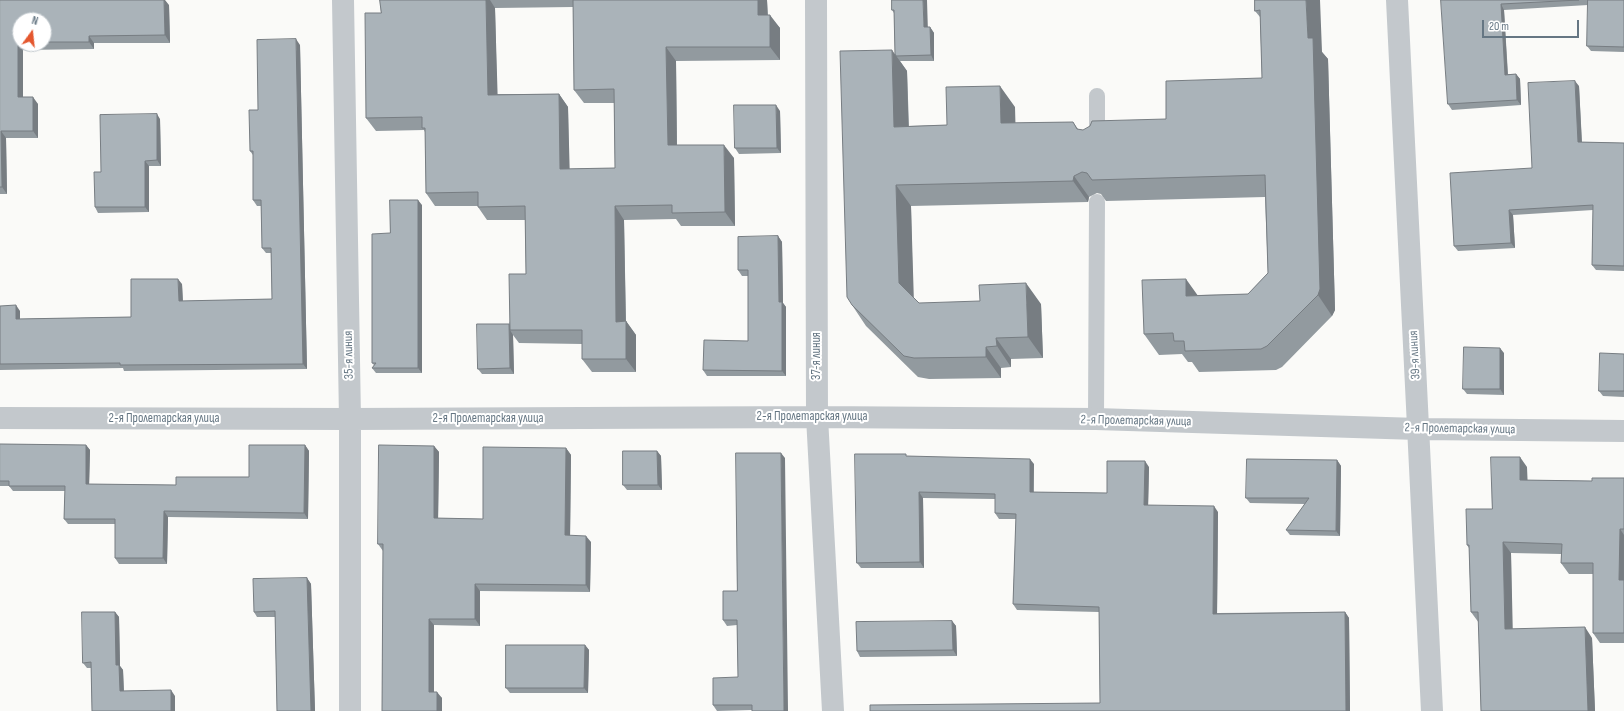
<!DOCTYPE html>
<meta charset="utf-8">
<style>
body{margin:0}
#map{position:relative;width:1624px;height:711px;overflow:hidden;background:#fafaf8;font-family:"Sofia Sans Condensed",sans-serif}
canvas{display:block}
.north{position:absolute;left:12px;top:12px;width:40px;height:40px;box-sizing:border-box;background:#fff;border:1px solid #c1c8cd;border-radius:50%;rotate:15deg;font-size:11px;font-weight:700;line-height:16px;text-align:center;color:#657683}
.north::after{content:'';display:block;margin:auto;width:14px;height:18px;background:#e4572e;clip-path:polygon(50% 0,100% 100%,50% 72%,0 100%)}
.scale{position:absolute;left:1482px;top:20px;width:97px;height:18px;box-sizing:border-box;border:2px solid #657683;border-top:0;padding-left:5px;font-size:12px;line-height:14px;white-space:nowrap;color:#657683;-webkit-text-stroke:3px #fff;paint-order:stroke}
</style>
<div id="map">
<canvas width="1624" height="711"></canvas>
<div class="north">N</div>
<div class="scale">20 m</div>
</div>
<script>
const ctx = document.querySelector('canvas').getContext('2d');
ctx.lineJoin = 'round';
function stroke(path, color, width, dash) { ctx.strokeStyle = color; ctx.lineWidth = width; ctx.lineCap = dash ? 'butt' : 'round'; ctx.setLineDash(dash || []); ctx.stroke(path); }
function fill(path, color) { ctx.fillStyle = color; ctx.fill(path, 'evenodd'); }
function drawText(font, color, halo, rows, align = 'center') {
  ctx.font = font + ' "Sofia Sans Condensed",sans-serif'; ctx.lineWidth = 4; ctx.setLineDash([]); ctx.textBaseline = 'middle'; ctx.strokeStyle = halo; ctx.fillStyle = color; for (const [text, x, y, turn = 0] of rows) {
    ctx.save(); ctx.translate(x, y); ctx.rotate((+turn || 0) * Math.PI / 180); ctx.textAlign = isNaN(turn) ? turn : align; if (halo) ctx.strokeText(text, 0, 0); ctx.fillText(text, 0, 0); ctx.restore();
  }
}
const service = new Path2D(`
 M1097,142V96
 M1096,419L1097,202`);
const minor = new Path2D(`
 M343,0L350,419V711
 M816,0L817,417L833,711
 M1397,0L1432,711
 M0,418L350,419L817,417L1096,419L1418,429L1624,431`);
const wall = new Path2D(`
 M0,0L169,5L170,43H94V49L23,50V97L38,104V138H6L7,194H0ZM20,20H44V44H20Z
 M380,0H767L768,15L780,28V60L676,61L677,145L734,158L735,226H681L676,219L624,220L626,321L636,335V372H592L582,359V344L519,343L513,335L514,374H482L478,369L509,324L526,274L525,220H487L478,207V206H435L426,193L425,132L424,130L376,131L366,118L381,13ZM573,7L574,90L584,103H614L615,168L569,169L568,107L559,94H497L495,8Z
 M892,0L928,27H930L934,33V61H900L907,71L909,126L947,125L1015,107V123L1073,122L1078,129L1083,130L1166,119L1262,78L1260,17L1255,11V0L1322,52L1328,59L1335,310L1332,316L1282,367L1276,370L1199,372L1192,362H1188L1182,354L1159,355L1144,334L1197,295L1248,294L1268,273L1265,197L1106,201L1101,194L1097,193L1089,197L1088,202L911,206L913,297L919,303L1041,304L1043,358L1011,359V367L1001,368V378L929,379L918,377L866,326L852,305L895,54L894,13L892,10Z
 M1441,0H1624V52L1591,51L1587,46L1588,5L1504,10L1508,74H1516L1520,79L1521,105L1452,110L1448,104Z
 M300,45L307,369L124,371L123,368L0,370V306L20,311V319L131,317L182,284L183,301L272,299L271,253H266L262,248L261,206H257L253,200V155L250,151L258,110Z
 M1579,86L1582,142L1624,143V271L1596,270L1592,265L1593,210L1513,215L1515,248L1458,251L1454,246L1532,168Z
 M780,111L781,153L739,154L735,148Z
 M160,119L161,166H149V212L98,213L95,207L101,172Z
 M422,205V373H376L372,368L374,365L372,363L390,233Z
 M778,236L782,242L783,303L786,307V376H707L703,370L748,341V276H742L738,270Z
 M1504,353V395L1467,394L1463,389Z
 M1624,354V397L1603,396L1599,391Z
 M0,444L86,445L90,450L89,484L176,485L249,477L305,445L309,451L308,519L168,517L167,564H119L115,558V524H68L64,519L65,491H13L9,486H0Z
 M434,446L439,452L438,518L483,519L566,448L571,455L570,536L591,542L590,592L480,591V626L434,625V692L442,698V711H382L383,551L378,544Z
 M657,451L661,456L662,490H627L623,485Z
 M907,456L1034,464V492L1107,493L1149,467L1148,505L1218,512L1217,613L1345,612L1349,618L1350,711H870L1100,703L1099,612L1017,610L1013,604L1016,519H999L995,513V499L923,498L924,568H861L857,563Z
 M785,458L752,710L717,711L713,705L738,677L737,625L727,626L723,620L737,591Z
 M1337,460L1341,466L1340,536L1290,535L1286,530L1305,504L1250,503L1246,498Z
 M1527,467V480L1592,481L1624,478V643H1600L1593,633V574H1569L1561,563V554L1511,553L1512,629L1592,638L1595,711H1481L1479,623L1471,612L1469,548L1467,545L1492,509Z
 M307,578L311,584L315,711H277L275,617H257L254,612Z
 M115,612L119,617L120,666L123,670L124,691L175,696L92,711L91,668H87L83,663Z
 M952,621L956,626L957,656L860,657L857,651Z
 M585,645L589,650L588,693H510L506,688Z`);
const shadedWall = new Path2D(`
 M164,0H165L169,5L170,43L165,35Z
 M486,0H490L495,8L498,108L488,95Z
 M758,0H767L768,28L758,15Z
 M923,0H927L928,33L924,27Z
 M1306,0H1320L1322,52L1328,59L1335,310L1332,316L1318,295Z
 M1501,4L1504,10L1508,80L1505,75Z
 M770,15L780,28V60L770,47Z
 M930,27L934,33V61L931,55Z
 M89,36L94,43V49L89,42Z
 M296,39L300,45L307,369L303,364Z
 M18,43L23,50V105L18,97Z
 M666,47L676,61L677,159L668,145Z
 M892,50L907,71L909,148L894,127Z
 M1516,74L1520,79L1521,105L1517,100Z
 M1575,81L1579,86L1582,147L1578,142Z
 M1000,86L1015,107L1016,144L1001,123Z
 M559,94L568,107L570,182L560,169Z
 M33,97L38,104V138L33,131Z
 M776,105L780,111L781,153L777,148Z
 M157,114L160,119L161,166L157,160Z
 M1,131L6,138L7,194L2,187Z
 M724,145L734,158L735,226L725,212Z
 M145,161L149,166V212L145,207Z
 M1074,176L1089,197L1088,202L1073,181Z
 M896,185L911,206L914,304L899,283Z
 M418,200L422,205V373L418,368Z
 M615,206L624,220L626,335L616,322Z
 M1509,210L1513,215L1515,248L1511,243Z
 M778,236L782,242L783,303L786,307V376L782,371L779,302Z
 M178,279L182,284L183,306L179,301Z
 M1186,279L1201,300L1186,296Z
 M1026,283L1041,304L1043,358L1028,337Z
 M16,305L20,311V324L16,319Z
 M626,321L636,335V372L626,359Z
 M509,324L510,330L513,335L514,374L510,368Z
 M996,338L1011,359V367L997,346Z
 M986,347L1001,368V378L986,357Z
 M1500,348L1504,353V395L1500,389Z
 M86,445L90,450L89,489L86,484Z
 M305,445L309,451L308,519L304,513Z
 M434,446L439,452L438,525L434,518Z
 M566,448L571,455L570,542L565,535Z
 M657,451L661,456L662,490L658,485Z
 M781,453L785,458L788,711H784Z
 M1520,457L1527,467L1528,491L1520,480Z
 M1030,459L1034,464L1033,497L1030,492Z
 M1337,460L1341,466L1340,536L1336,531Z
 M1145,461L1149,467L1148,511L1144,505Z
 M919,492L923,498L924,568L920,562Z
 M1214,506L1218,512L1217,619L1213,614Z
 M164,511L168,517L167,564L163,558Z
 M1620,529L1624,535V587L1619,580Z
 M586,536L591,542L590,592L586,585Z
 M1503,542L1511,553L1513,640L1505,629Z
 M307,578L311,584L315,711H311Z
 M475,584L480,591V626L475,619Z
 M115,612L119,617L120,666L123,670L124,697L120,691L116,665Z
 M1345,612L1349,618L1350,711H1346Z
 M429,619L434,625V698L429,692Z
 M952,621L956,626L957,656L953,650Z
 M1585,627L1592,638L1595,711H1588Z
 M585,645L589,650L588,693L584,688Z
 M171,690L175,696V711H171Z
 M437,692L442,698V711H437Z`);
const building = new Path2D(`
 M0,0H164L165,35L89,36V42H44V20H20V43H18V97H33V131H1L2,187H0Z
 M380,0H486L488,95L559,94L560,169L615,168L614,89L574,90L573,0H758V15H770V47H666L668,145H724L725,212L672,213V205L615,206L616,322L626,321V359H582V330H510L509,274H526L525,206L478,207V192L426,193L425,128H422V117L366,118L365,13H381Z
 M892,0H923L924,27H930L931,55L896,56L895,54L894,10H892Z
 M1255,0H1306L1308,38H1313L1320,289L1318,295L1267,346L1261,349L1185,351L1184,341H1174L1173,333L1144,334L1142,280L1186,279V296L1248,294L1268,273L1265,175L1092,180L1087,173L1082,172L1074,176L1073,181L896,185L899,283L919,303L980,301L979,285L1026,283L1028,337L996,338L997,346L986,347V357L914,358L904,356L852,305L847,297L840,51L892,50L894,127L947,125L946,87L1000,86L1001,123L1073,122L1077,129L1083,130L1090,126L1092,121L1166,119V81L1262,78L1260,10L1255,11Z
 M1441,0H1579L1501,4L1505,75L1516,74L1517,100L1448,104Z
 M1588,0H1624V47L1587,46Z
 M296,39L303,364L120,365V363L0,364V306L16,305V319L131,317V279H178L179,301L272,299L271,248H262L261,200H253V151H250L249,110H258L257,40Z
 M1575,81L1578,142L1624,143V266L1592,265L1593,205L1509,210L1511,243L1454,246L1450,173L1532,168L1528,83Z
 M734,105H776L777,148H735Z
 M157,114V160L145,161V207H95L94,172H101L100,115Z
 M390,200H418V368H372L376,363H372V234L390,233Z
 M778,236L779,302H782V371L703,370L704,340L748,341V270H738V237Z
 M477,324H509L510,368L478,369Z
 M1464,347L1500,348V389H1463Z
 M1600,353L1624,354V391H1599Z
 M0,444L86,445V484L176,485V477H249V445H305L304,513L164,511L163,558H115V519H64L65,486H9V481H0Z
 M379,445L434,446V518L483,519V447L566,448L565,535L586,536V585L475,584V619H429V692H437V711H382L383,544H378Z
 M623,451H657L658,485H623Z
 M736,453H781L784,711H752V705H713V678L738,677L737,620H723V591H737Z
 M855,454H906V456L1030,459V492L1107,493V461H1145L1144,505L1214,506L1213,614L1345,612L1346,711H870V705L1100,703L1099,607L1013,604L1016,514L995,513V494L919,492L920,562L857,563Z
 M1491,457H1520V480L1592,481V478H1624V529H1620L1619,580H1624V633H1593V563H1561L1562,544L1503,542L1505,629L1585,627L1588,711H1481L1478,612H1471L1469,545H1467L1466,509H1492Z
 M1247,459L1337,460L1336,531L1286,530L1309,498H1246Z
 M307,578L311,711H277L275,611L254,612L253,579Z
 M82,612H115L116,665H119L120,691L171,690V711H92L91,662L83,663Z
 M952,621L953,650L857,651L856,622Z
 M506,645H585L584,688H506Z`);
const streetNames = [
 ["35-я линия",349,355,-91],
 ["39-я линия",1415,355,-93],
 ["37-я линия",817,356,-90],
 ["2-я Пролетарская улица",812,417],
 ["2-я Пролетарская улица",164,419],
 ["2-я Пролетарская улица",488,419],
 ["2-я Пролетарская улица",1136,421,1],
 ["2-я Пролетарская улица",1460,429,1]
];
stroke(service, '#c3c8cc', 16);
stroke(minor, '#c3c8cc', 22);
fill(wall, '#929a9f');
fill(shadedWall, '#777d82');
fill(building, '#aab3b9');
stroke(building, '#777d82', 1);
drawText('13px', '#657683', '#fff', streetNames);
</script>
